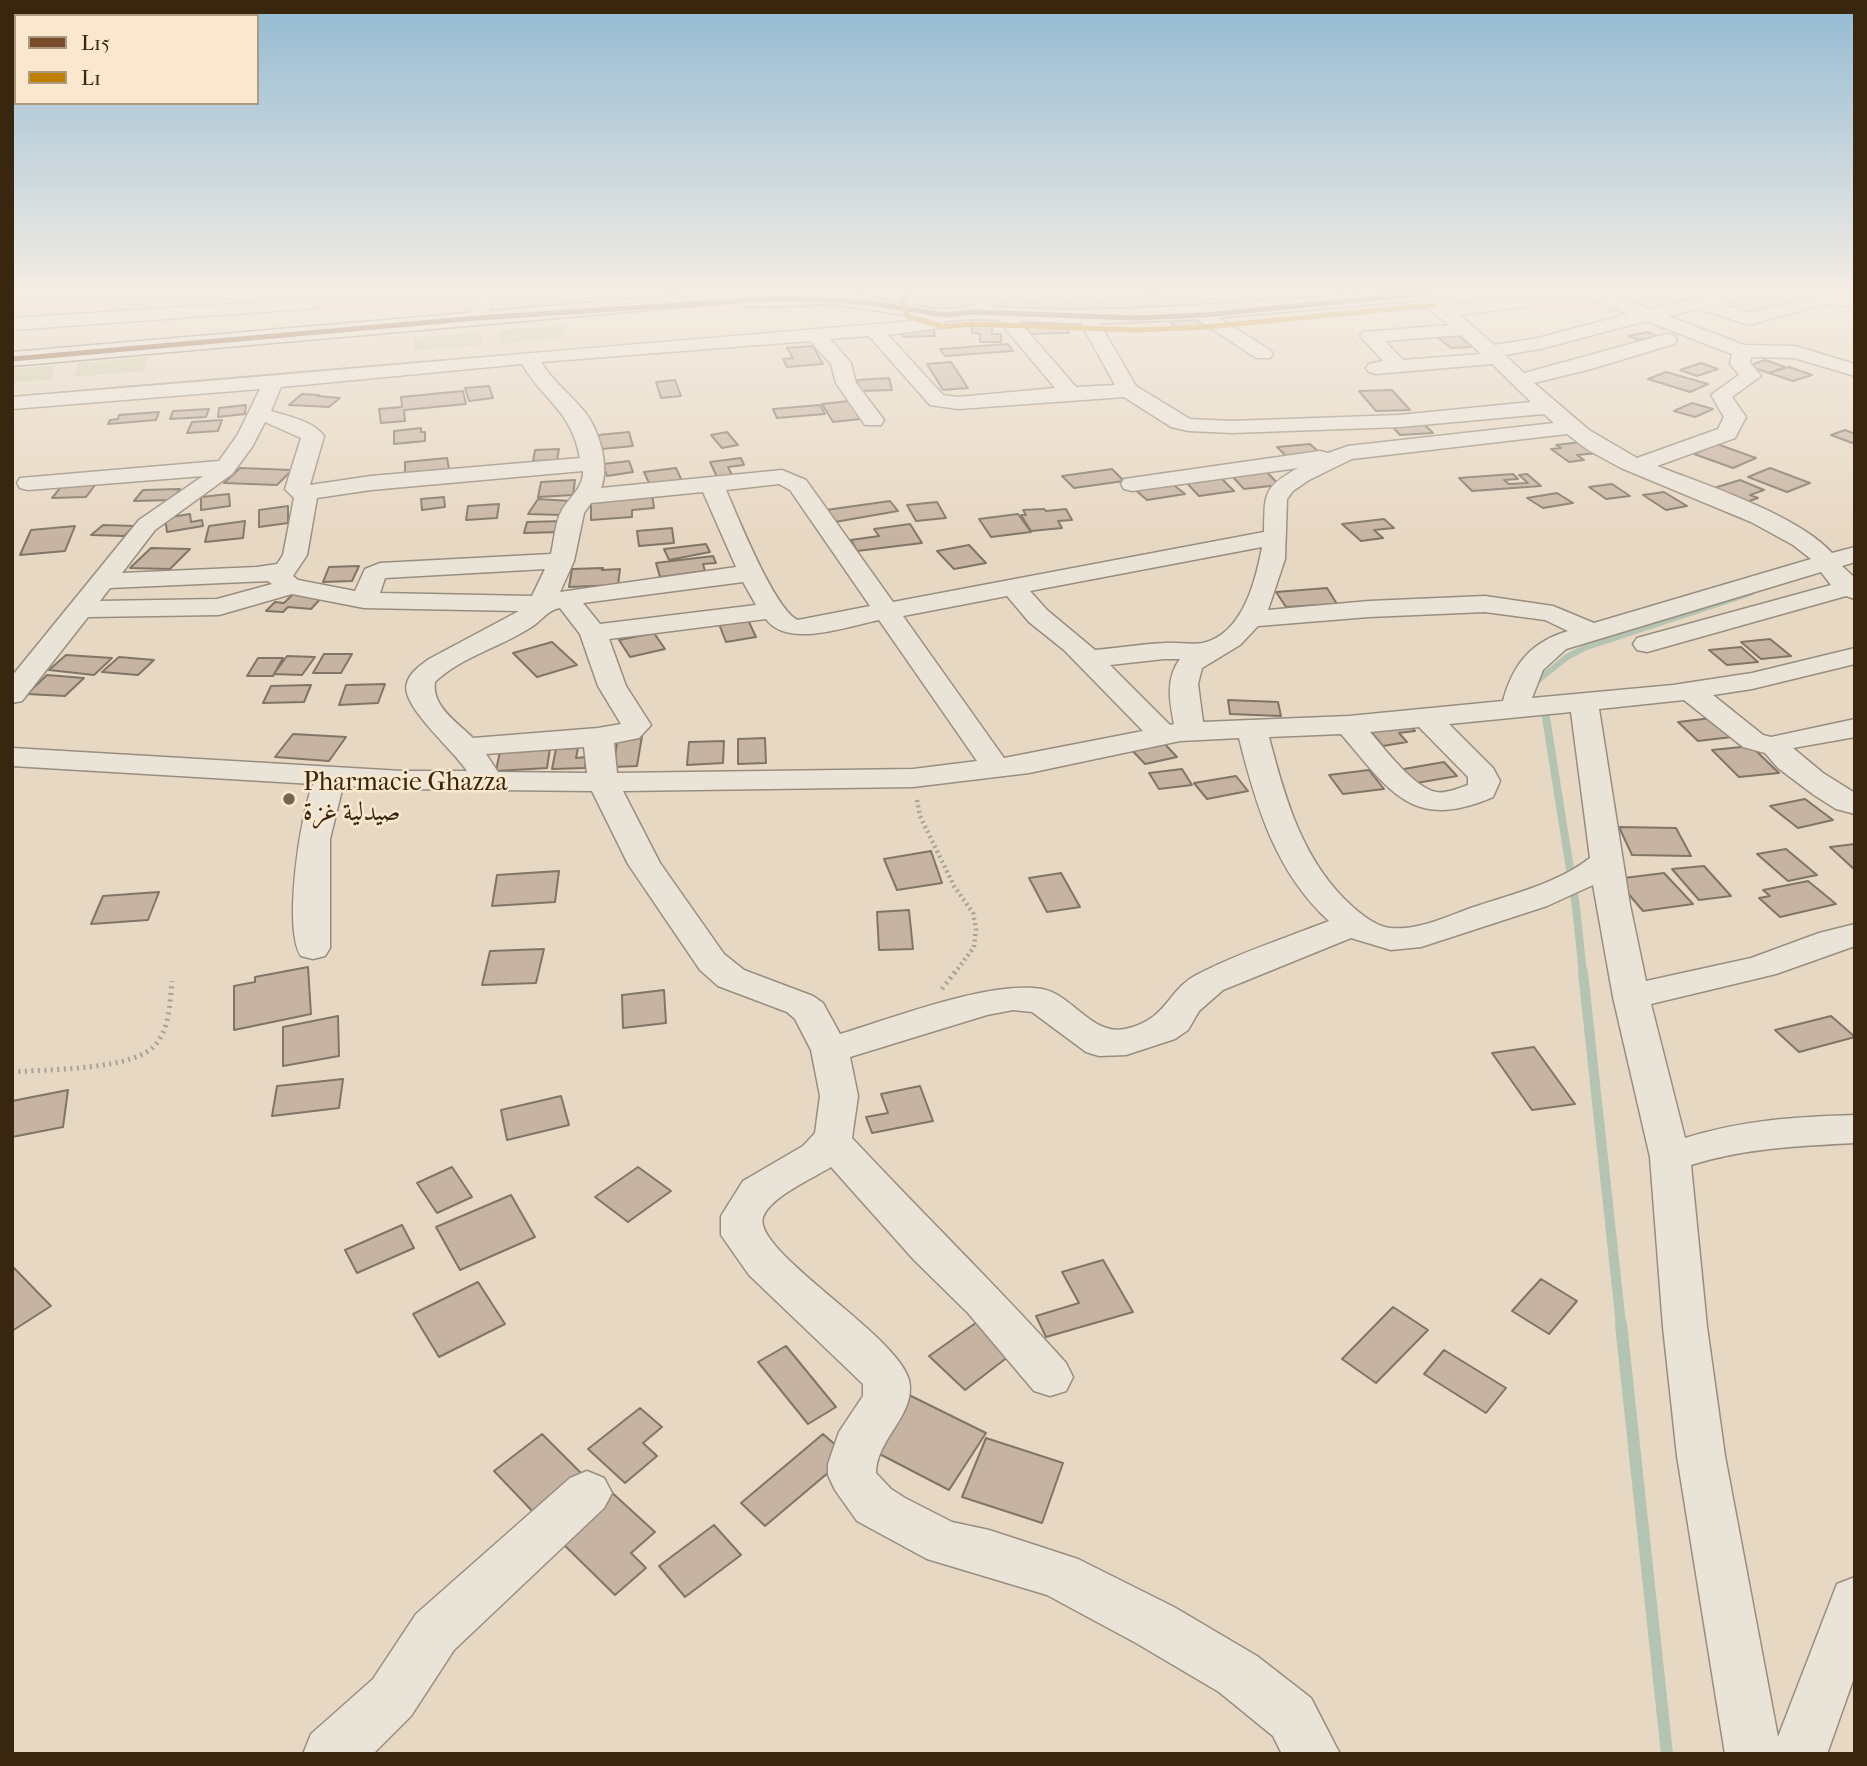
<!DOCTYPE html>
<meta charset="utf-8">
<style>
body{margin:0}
#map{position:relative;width:1867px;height:1766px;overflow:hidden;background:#e7d8c3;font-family:"IM FELL French Canon",serif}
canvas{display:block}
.frame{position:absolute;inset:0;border:14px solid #39260e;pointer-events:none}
.legend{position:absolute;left:14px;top:14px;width:245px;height:91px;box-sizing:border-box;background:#f9e8ce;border:2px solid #ac9a81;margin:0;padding:9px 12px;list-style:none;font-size:21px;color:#39260e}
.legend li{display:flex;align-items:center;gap:14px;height:35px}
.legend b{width:35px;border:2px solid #ac9a81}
</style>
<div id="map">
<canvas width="1867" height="1766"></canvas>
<div class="frame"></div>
<ul class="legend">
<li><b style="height:9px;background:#7a4b2a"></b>L15</li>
<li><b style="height:9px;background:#be8004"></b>L1</li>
</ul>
</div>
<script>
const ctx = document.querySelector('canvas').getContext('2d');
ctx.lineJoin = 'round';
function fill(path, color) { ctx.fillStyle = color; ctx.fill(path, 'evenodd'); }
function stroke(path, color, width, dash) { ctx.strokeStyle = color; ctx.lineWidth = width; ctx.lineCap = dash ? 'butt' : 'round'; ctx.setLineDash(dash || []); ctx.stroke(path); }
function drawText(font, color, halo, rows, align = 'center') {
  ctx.font = font + ' "IM FELL French Canon",Amiri,serif'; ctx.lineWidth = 5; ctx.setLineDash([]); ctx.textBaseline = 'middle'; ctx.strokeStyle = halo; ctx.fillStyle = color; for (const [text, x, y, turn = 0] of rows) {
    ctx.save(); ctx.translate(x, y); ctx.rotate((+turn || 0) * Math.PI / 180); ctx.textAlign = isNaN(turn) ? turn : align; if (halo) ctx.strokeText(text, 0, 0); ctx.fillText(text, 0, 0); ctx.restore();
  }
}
const green = new Path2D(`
 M1174,293H1352L1169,310L995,311L1000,299L1056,300Z
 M564,325L567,338L500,344L498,330Z
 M481,332L482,345L414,351V337Z
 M149,357L144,371L73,377L79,363Z
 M56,365L50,380L12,382V369Z`);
const streamFar3 = new Path2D(`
 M1536,682L1567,657L1584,648L1751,593`);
const streamFar2 = new Path2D(`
 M1544,705L1576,907L1583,974`);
const streamFar1 = new Path2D(`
 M1583,972L1621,1325`);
const stream = new Path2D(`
 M1621,1324L1667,1754`);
const building = new Path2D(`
 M1194,317L1205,328L1178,330L1168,319Z
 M1065,323L1069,333L1029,334L1026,324Z
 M971,325H992V334H1001V342H980V334L972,333Z
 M933,329L935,336L903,337L901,330Z
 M1454,332L1472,347L1451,348L1433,334Z
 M1648,332L1659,337L1639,340L1628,336Z
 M1008,344L1013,351L945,356L940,349Z
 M813,346L823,364L787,367L783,359L793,358L787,348Z
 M1765,360L1785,367L1769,373L1748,366Z
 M951,362L968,388L943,390L927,364Z
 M1701,363L1718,369L1697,376L1680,370Z
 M1789,367L1812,375L1793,381L1769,373Z
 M1666,372L1708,384L1690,392L1648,379Z
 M889,378L892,390L859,391L857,380Z
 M675,380L681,396L661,398L656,382Z
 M489,386L493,398L469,401L465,388Z
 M1392,390L1410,410L1376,411L1359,391Z
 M463,391L466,404L404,410L405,421L381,423L379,409L402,407L401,397Z
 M302,394L319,395L317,396L340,398L329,407L289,405Z
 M849,401L860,419L833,422L822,404Z
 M1692,403L1713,409L1695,417L1674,411Z
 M246,405L245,414L218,417L219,408Z
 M820,405L825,414L777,418L773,409Z
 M209,409L206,417L170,419L173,411Z
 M159,412L156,420L108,424L110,420L118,419L119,415Z
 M222,420L218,431L187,433L192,422Z
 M1422,422L1433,433L1400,435L1390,424Z
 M421,428V432H425V441L394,444V431Z
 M1845,430L1855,434V444L1831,435Z
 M629,432L633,446L602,449L598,435Z
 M727,432L738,445L722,448L711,435Z
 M1581,442L1598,453L1577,455L1584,460L1569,462L1551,449L1561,448L1556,445Z
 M1310,444L1321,454L1288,458L1277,447Z
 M1717,444L1756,458L1733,468L1694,454Z
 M559,449L557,460L533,461L535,450Z
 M447,458L449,469L405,473V462Z
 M741,458L744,465L728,467L733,477L718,479L710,462Z
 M629,461L633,472L607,476L603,464Z
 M240,468L292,470L277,485L224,483Z
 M676,468L682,481L650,485L644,472Z
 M1770,468L1810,483L1787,492L1748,477Z
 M1112,469L1124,481L1074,488L1062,476Z
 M1266,471L1279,485L1244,489L1231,475Z
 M1513,474L1518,479L1504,480L1509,484L1528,483L1519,475L1527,474L1541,486L1472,491L1459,478Z
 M1219,476L1234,491L1199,496L1184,480Z
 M575,480L573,495L538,497L541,482Z
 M1740,480L1764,490L1750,495L1758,498L1746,502L1714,488Z
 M98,481L86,497L52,498L65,482Z
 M1170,482L1185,494L1147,500L1133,488Z
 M1612,484L1630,496L1606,499L1589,487Z
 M180,489L172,500L134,501L143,490Z
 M1664,492L1687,506L1666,510L1643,495Z
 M652,493L654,508L632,510V517L591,520V499Z
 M1557,493L1573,503L1543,508L1527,498Z
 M229,494L230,506L201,510V497Z
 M444,497L445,507L422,510L421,499Z
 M538,499L571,501L562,515L528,514Z
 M890,501L898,511L835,522L826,510Z
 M937,502L946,518L916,521L907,505Z
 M499,504L497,518L466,520L468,506Z
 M288,506V523L259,527V510Z
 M1044,509L1046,511L1066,509L1072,520L1058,521L1062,528L1031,531L1021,515H1026L1023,510Z
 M190,514L191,522L202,520L203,526L167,532L165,518Z
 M1018,514L1031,532L991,537L979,519Z
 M1384,519L1394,528L1374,530L1383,538L1361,541L1342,524Z
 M245,521L243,538L205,542L209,526Z
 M564,521L561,532L524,533L527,522Z
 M910,524L922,543L857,551L851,540L879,536L874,529Z
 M103,525L135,526L124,536L91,535Z
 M75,526L65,551L20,555L31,530Z
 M672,528L674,543L639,546L637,531Z
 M706,544L710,552L669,560L664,549Z
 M969,545L986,563L954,569L937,551Z
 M151,548L190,549L170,569L130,568Z
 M713,556L716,563L703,564L705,571L660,577L656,563Z
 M359,566L352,581L323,582L329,567Z
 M603,568L602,570L620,569L618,585L569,587L572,569Z
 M1327,588L1337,604L1286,607L1276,592Z
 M293,594L323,596L311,609L288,607L283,612L266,611L275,602L284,603Z
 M748,620L756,637L726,642L719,624Z
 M654,633L665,649L630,657L619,640Z
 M1770,639L1791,656L1761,659L1741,642Z
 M552,642L577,665L537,677L513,653Z
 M1741,647L1758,662L1727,665L1709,650Z
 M324,654H352L341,673H313Z
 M66,655L112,658L94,675L49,670Z
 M287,656L315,657L302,675L274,674Z
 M119,657L154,660L138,675L102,672Z
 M258,658H283L273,676H247Z
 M47,675L84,678L65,696L27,694Z
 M385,684L378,703L339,705L346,685Z
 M311,685L304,702L263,703L271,686Z
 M1228,700L1278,702L1281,716L1230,714Z
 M1712,718L1732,737L1698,741L1678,722Z
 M1406,721L1415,731L1399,733L1407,742L1383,746L1367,727Z
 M293,734L346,737L329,761L275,757Z
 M642,736L637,766L613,767L618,737Z
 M765,738L766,763L738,764V739Z
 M1160,739L1177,757L1145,764L1128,746Z
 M724,741L723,763L687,765L689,742Z
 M1751,746L1779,773L1739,777L1712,750Z
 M550,748L547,768L496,771L500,751Z
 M578,748L576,758L587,757L585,768L552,769L556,749Z
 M1444,762L1457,776L1411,784L1398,770Z
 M1182,769L1192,785L1159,789L1149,773Z
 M1369,770L1384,789L1343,794L1329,775Z
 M1236,776L1248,791L1207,799L1194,783Z
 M1805,799L1833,820L1798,828L1770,806Z
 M1619,827L1676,828L1691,856L1632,855Z
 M1855,844V870L1830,847Z
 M1786,849L1817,875L1788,881L1757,854Z
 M931,851L942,883L897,890L884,859Z
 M1704,866L1731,896L1699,900L1672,869Z
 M559,871L555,902L492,906L497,875Z
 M1061,873L1080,907L1047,912L1029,878Z
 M1664,873L1693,904L1643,911L1616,879Z
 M1808,881L1836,904L1780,917L1759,898L1770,896L1763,890Z
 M159,892L148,920L91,924L103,896Z
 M909,910L913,949L879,950L877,912Z
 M544,949L536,983L482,985L490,951Z
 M308,967L311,1014L234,1030V986L255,982V977Z
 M664,990L666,1023L623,1028L622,995Z
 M338,1016L339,1056L283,1066V1027Z
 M1831,1016L1855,1037L1799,1052L1775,1030Z
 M1534,1047L1575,1104L1532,1110L1492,1053Z
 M343,1079L339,1108L272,1116L277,1086Z
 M920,1086L933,1121L872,1133L866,1117L888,1113L881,1094Z
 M68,1090L63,1127L12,1137V1101Z
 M561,1096L569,1125L507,1140L501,1110Z
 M452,1167L472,1197L437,1213L417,1183Z
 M638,1167L671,1191L628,1222L595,1197Z
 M511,1195L535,1237L460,1270L436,1227Z
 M402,1225L414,1248L357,1273L345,1250Z
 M1103,1260L1133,1312L1046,1337L1036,1316L1079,1303L1062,1272Z
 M14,1268L51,1306L12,1331V1269Z
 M1541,1279L1577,1301L1549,1334L1512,1311Z
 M478,1282L505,1324L439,1357L413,1314Z
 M1393,1307L1428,1330L1376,1383L1342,1359Z
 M987,1315L1022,1346L965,1390L929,1356Z
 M786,1346L836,1407L808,1424L758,1362Z
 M1444,1350L1506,1388L1486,1413L1424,1374Z
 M907,1394L986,1433L949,1490L868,1448Z
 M640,1408L662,1427L643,1443L657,1456L625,1483L588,1449Z
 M542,1434L586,1478L537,1516L494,1471Z
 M823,1434L848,1456L765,1526L741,1503Z
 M986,1438L1063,1463L1042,1523L962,1497Z
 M609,1490L655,1532L631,1553L646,1568L615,1595L554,1535Z
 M714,1525L741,1555L685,1597L659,1566Z`);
const pathFar1 = new Path2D(`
 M917,800L920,816L954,886L973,913L976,929L974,947L954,974`);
const path = new Path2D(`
 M942,989L955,972
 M12,1072C45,1069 137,1071 157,1043C170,1026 170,1001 172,981`);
const minor = new Path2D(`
 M478,293H496L487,318L478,324L469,318Z
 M598,293H616L621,308L618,312H606Z
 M1124,293H1143L1144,295L1135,300L1129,299Z
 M1413,293H1431L1448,305L1522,297L1528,298L1531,302L1528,306L1522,307L1460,315L1494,345L1538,338L1628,314L1584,297L1581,293H1607L1649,309L1723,293H1757L1754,297L1722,304L1750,313L1825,294L1855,297V307L1825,304L1749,325L1699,309L1668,316L1744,345L1795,346L1855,364V376L1794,358L1751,357L1750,363L1761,376L1732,397L1746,417L1735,438L1657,466C1706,485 1798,515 1832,553L1855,547V562L1842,566L1855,578V599L1846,596L1647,652L1637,650L1633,644L1637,638L1831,585L1821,572L1566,649L1543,670L1532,698L1673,685L1752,673L1855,648V664L1752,689L1713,695L1763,735L1771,737L1855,719V737L1793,748L1823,773L1855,793V814L1836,809L1814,795L1778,768L1765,753L1743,747L1684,700L1599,709L1630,905L1646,981L1751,958L1819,933L1855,924V946L1776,974L1651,1004L1685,1138C1744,1120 1793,1117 1855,1115V1143C1798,1146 1745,1148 1691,1165L1707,1327L1725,1456L1778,1737L1837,1584L1855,1577V1675L1827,1754H1725L1677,1456L1663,1327L1650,1157L1613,997L1593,885L1547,906L1421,947L1391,950L1351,938L1223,990L1199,1011L1188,1030L1175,1039L1126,1055L1099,1056L1086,1052L1032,1012L1013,1010L987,1015L850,1057L858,1096L852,1138C923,1214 997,1286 1066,1363L1073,1377L1066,1391L1050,1396L1034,1391L968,1313L914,1260L831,1167C813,1178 770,1197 763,1217C752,1251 898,1335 909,1380C917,1414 876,1439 876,1473L891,1489L905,1498L952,1522L989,1530L1078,1559L1174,1607L1257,1656L1311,1698L1340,1754H1282L1273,1736L1219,1692L1136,1643L1047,1595L927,1559L857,1521L835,1490L828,1475V1464L839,1432L863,1396V1384L749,1275L721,1235V1216L743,1181L803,1146L815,1133L820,1096L811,1050L795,1019L787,1012L718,986L700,970L628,864L592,791L402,789L343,786L330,839V948L325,956L313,959L301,956C283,929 300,815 313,784L12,766V748L402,771H467C455,751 399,705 407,683C410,672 421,665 429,659L519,611L364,608L292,594L219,615L88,617L22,701L12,703V676L139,520L203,476L28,490L20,488L17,483L20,478L219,461L238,434L260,389L12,409V397C313,373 613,345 913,321L927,319L945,309L954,315L939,328L888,335L943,395L958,397L1055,388L994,315L1003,309L1010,311L1076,387L1115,385L1078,318L1087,312L1094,314L1136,386L1190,419L1232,421L1399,415L1531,402L1492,364L1376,374L1369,372L1366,368L1369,364L1383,361L1360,336L1363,332L1449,325L1415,298ZM1646,321L1732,354L1730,364L1739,375L1711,395L1724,417L1718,429L1637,458L1589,430L1534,383L1591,369L1674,344L1677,340L1674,336L1667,334L1524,373L1505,355L1540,349ZM1461,335L1481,354L1403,360L1385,341ZM869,336L930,405L958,409L1124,397L1171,427L1189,431L1232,433L1399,427L1544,414L1554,423L1348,446L1328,453L1320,451L1124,479L1121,484L1124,489L1132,491L1298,468C1262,488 1265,494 1264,532L893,602L806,480L782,470L601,488C610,467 599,429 584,411C570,394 552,381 541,362L810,341L831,364L836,383L865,425H881L884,420L856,383L851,363L830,339ZM522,364C544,402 571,409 580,458L371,476L310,485L324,436C313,421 288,416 271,411L281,387ZM265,422L301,438L285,489L294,498L283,555L277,564L257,567L122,573L155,530L232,474L252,447ZM1567,434L1588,450L1621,468L1751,522L1793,545L1811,559L1594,623L1553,606L1485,596L1369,601L1268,610L1285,559L1287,499L1293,491L1309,480L1352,459ZM583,471C584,487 569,498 562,510C555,522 554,541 551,554L380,563L365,569L355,591L298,580L293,576L307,555L317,498L371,490ZM779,484L790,490L870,606L798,620C775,611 737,515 726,490ZM703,492L736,567L560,592L574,561L584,513L591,503ZM1262,547C1256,580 1243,634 1203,643C1191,645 1177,642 1165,643C1142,644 1118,648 1095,650L1047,610L1030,591ZM545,569L532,596L380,593L385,578ZM268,581L272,584L217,599L100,601L110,588ZM743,582L756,605L600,624L583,603ZM1007,596L1029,622L1064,650L1143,731L1004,758L903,616ZM560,608L580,634L598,686L621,724L598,728L473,738C458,723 431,706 435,682C462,656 502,647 533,626C542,620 548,610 560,608ZM1485,612L1545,620L1568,631C1531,642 1513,664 1503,701L1349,716L1203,722L1198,684L1202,668L1240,645L1258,626L1369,617ZM766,619C787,649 849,626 879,620L977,761L913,769L617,773L614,743L639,738L651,725L626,686L609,639ZM1164,659H1180C1165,679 1170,702 1174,724L1170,725L1110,665ZM1571,712L1590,858C1558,883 1516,893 1477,906C1449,915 1420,931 1390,928C1376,926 1363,916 1353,907C1303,863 1285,799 1269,737L1341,734C1390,791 1412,832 1493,797L1500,781L1493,768L1449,724ZM1419,727L1468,777V785C1459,788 1446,794 1436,792C1413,787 1385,749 1370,732ZM1239,738C1256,806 1276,873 1329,921C1286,938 1241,952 1200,973C1166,989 1170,1019 1125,1029C1092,1036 1073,995 1042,989C990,980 893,1018 840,1034L823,1003L813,996L744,970L724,954L660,863L623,791L913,787L1029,773L1180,741ZM584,747L587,773L498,772L486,754Z
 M311,299L320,304L317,308L12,330V318Z
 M1204,309L1270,350L1273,354L1270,358H1256L1197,319L1195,315Z
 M587,1471L604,1478L612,1493L604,1508L454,1650L411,1716L373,1754H303L311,1734L373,1679L416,1614L570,1478Z`);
const major = new Path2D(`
 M700,293C747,293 794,291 840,293C878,295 938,319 973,304L968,297L970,293H986L995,301L994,307C1144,317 1293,293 1443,293L1440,297L1433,299L1203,319L1088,324L975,319L945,321L832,304L749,307L739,302L12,366V352Z`);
const bus1 = new Path2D(`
 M12,359L478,318L780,298L864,302L945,315L973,312L1135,318L1204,315L1431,293`);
const bus2 = new Path2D(`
 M906,293L902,303L907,316L944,327L973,324L1136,330L1205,327L1434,305`);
const markers = [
 [289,799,7,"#76644d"]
];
const poiNames = [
 ["Pharmacie Ghazza",303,784],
 ["صيدلية غزة",303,814]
];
fill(green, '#cccba8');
stroke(streamFar3, '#b3c4b2', 6);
stroke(streamFar2, '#b3c4b2', 8);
stroke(streamFar1, '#b3c4b2', 10);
stroke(stream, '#b3c4b2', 12);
fill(building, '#c7b3a1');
stroke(building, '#807567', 2);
stroke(minor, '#988e7f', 3);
stroke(major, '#807567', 3);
stroke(pathFar1, '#a9a297', 4.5, [2, 3.5]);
stroke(path, '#a9a297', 5, [2, 4.5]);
fill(minor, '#eae3d8');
fill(major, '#e7dfd2');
stroke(bus1, '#7a4b2a', 5);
stroke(bus2, '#be8004', 5);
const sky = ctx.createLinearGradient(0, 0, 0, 540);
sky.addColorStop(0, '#93bad2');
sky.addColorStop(0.54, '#f4ede4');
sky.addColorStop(1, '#f4ede400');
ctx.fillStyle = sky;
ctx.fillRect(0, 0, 1867, 540);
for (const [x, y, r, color] of markers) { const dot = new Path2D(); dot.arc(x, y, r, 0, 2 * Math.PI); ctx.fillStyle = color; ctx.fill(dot); stroke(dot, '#f9e8ce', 2.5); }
drawText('26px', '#39260e', '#f9e8ce', poiNames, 'left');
</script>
